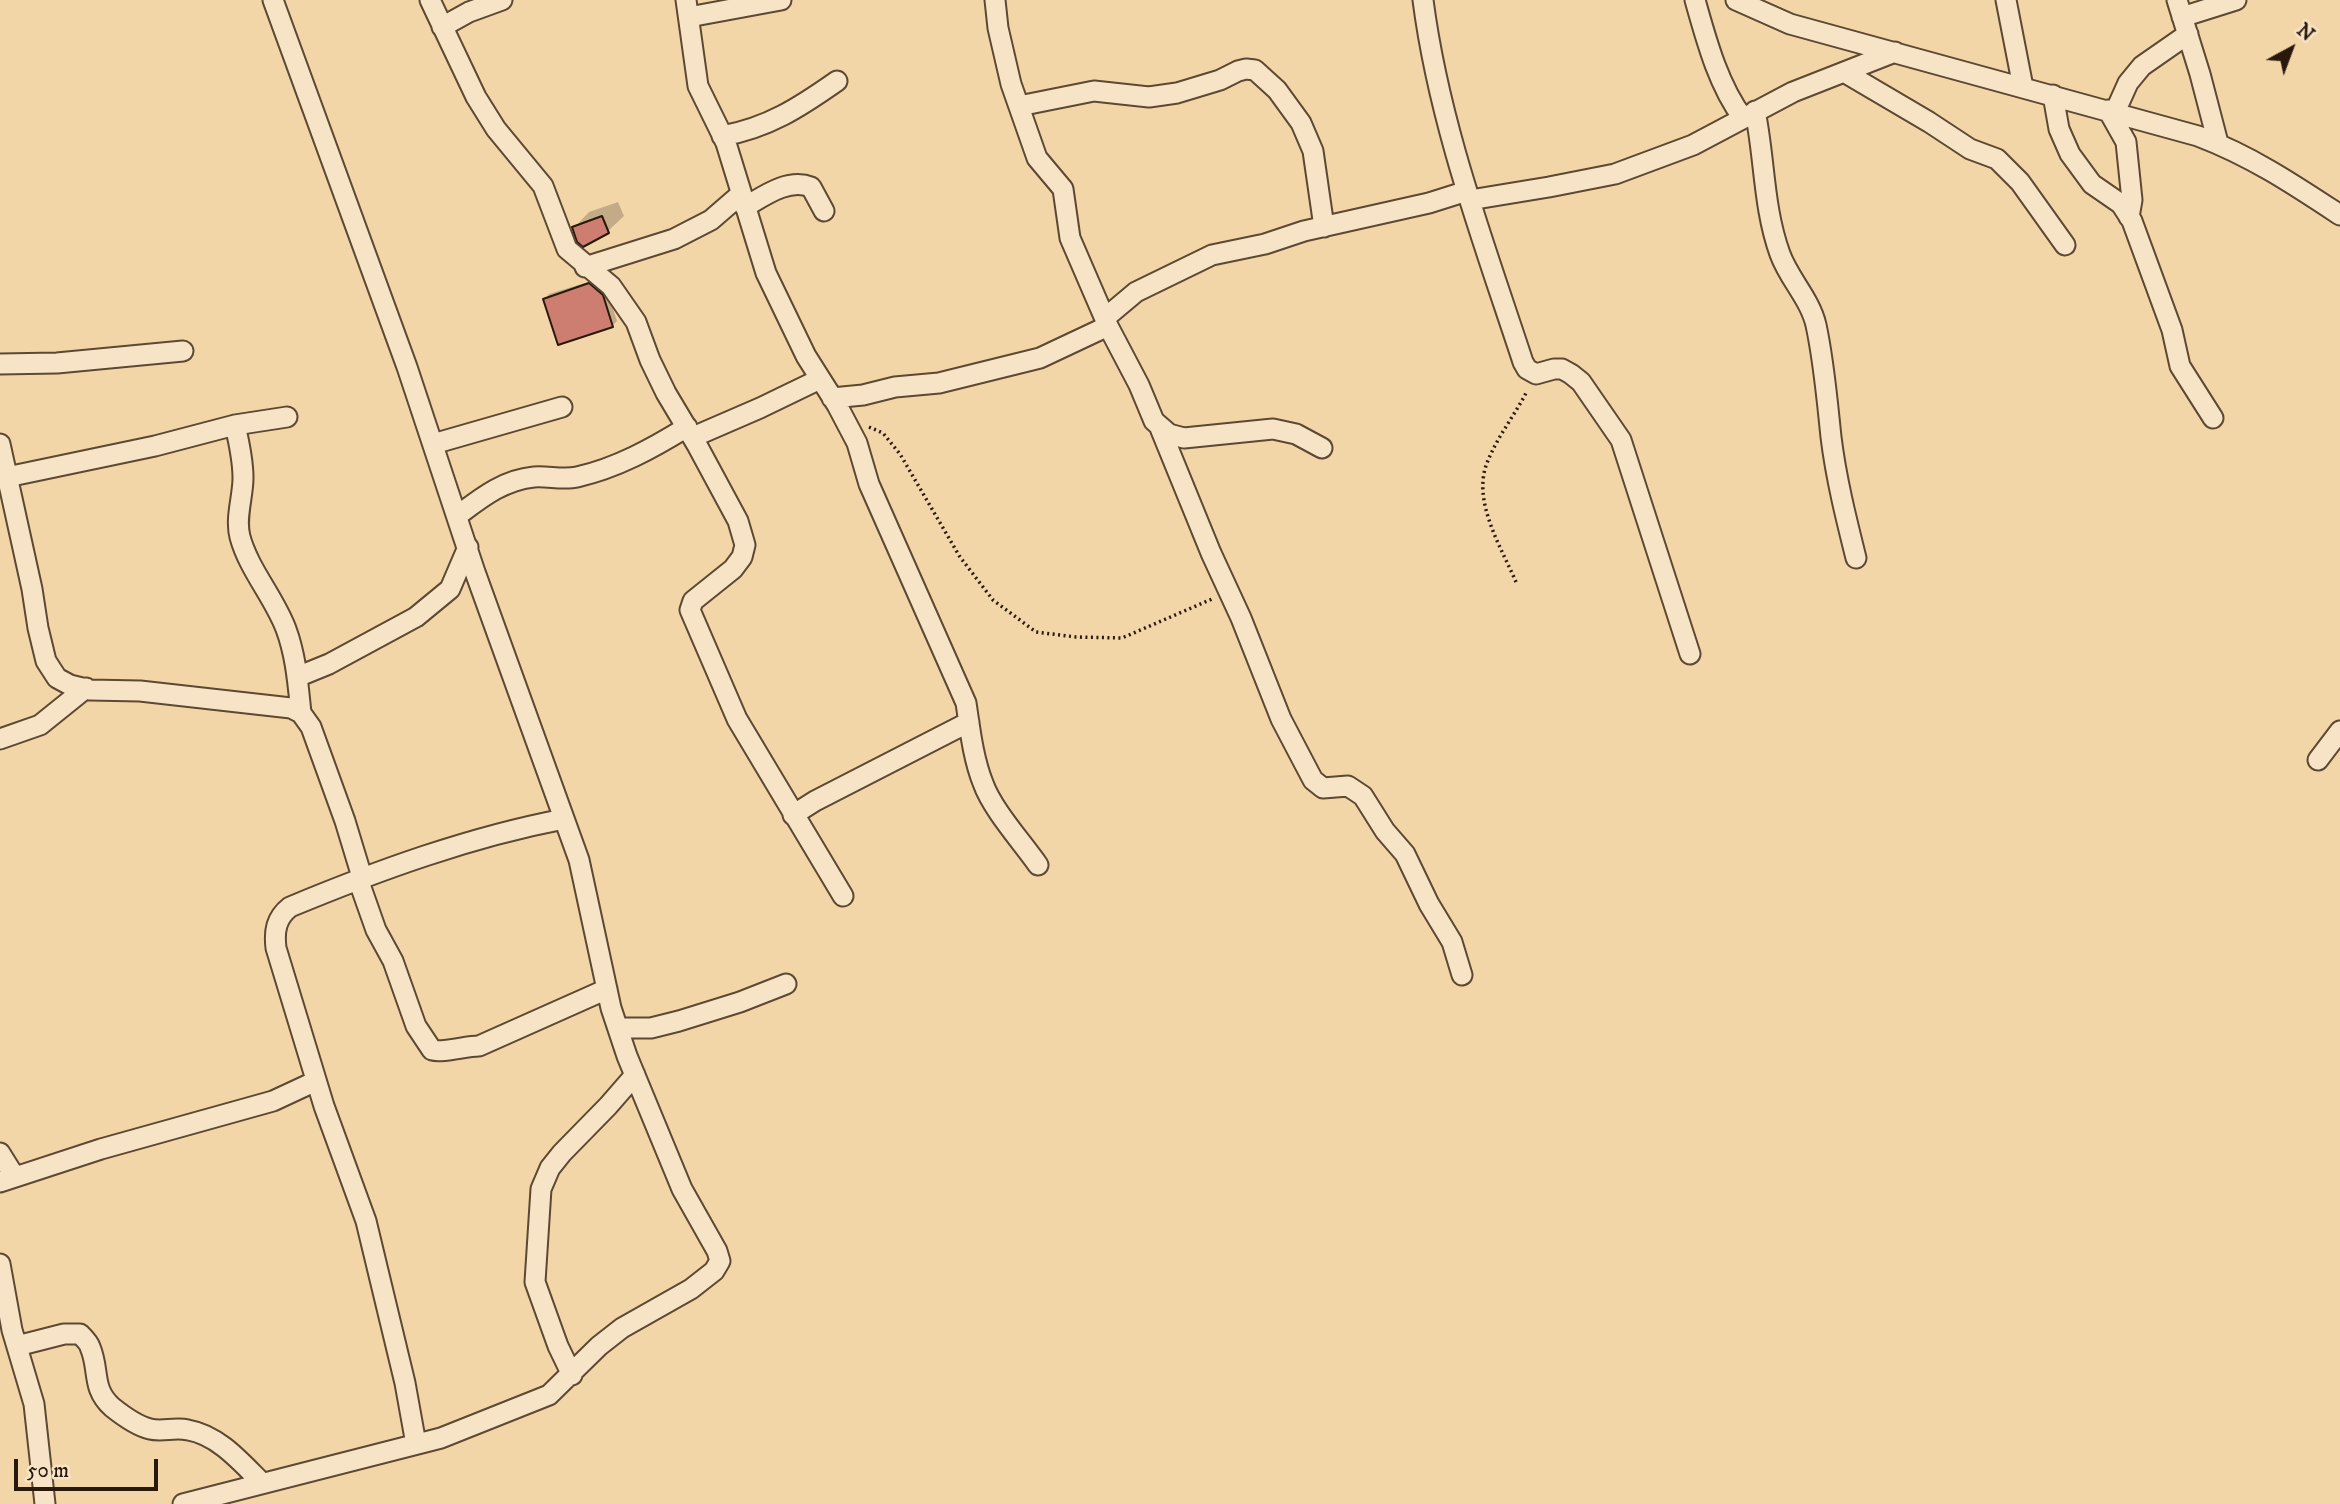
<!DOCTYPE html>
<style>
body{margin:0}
#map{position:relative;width:2340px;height:1504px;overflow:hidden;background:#f3d6a8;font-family:"IM FELL DW Pica",serif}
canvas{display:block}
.north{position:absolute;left:2256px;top:14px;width:70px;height:70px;-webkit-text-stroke:5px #f7e4c6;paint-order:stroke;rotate:41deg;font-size:19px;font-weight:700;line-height:28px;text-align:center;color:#29190c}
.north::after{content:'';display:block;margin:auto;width:24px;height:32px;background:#29190c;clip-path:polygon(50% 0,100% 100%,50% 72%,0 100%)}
.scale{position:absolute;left:14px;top:1459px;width:144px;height:32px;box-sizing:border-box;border:4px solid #29190c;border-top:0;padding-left:9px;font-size:21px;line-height:24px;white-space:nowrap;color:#29190c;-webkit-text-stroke:5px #f7e4c6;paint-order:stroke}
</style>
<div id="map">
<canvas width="2340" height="1504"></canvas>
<div class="north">N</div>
<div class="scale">50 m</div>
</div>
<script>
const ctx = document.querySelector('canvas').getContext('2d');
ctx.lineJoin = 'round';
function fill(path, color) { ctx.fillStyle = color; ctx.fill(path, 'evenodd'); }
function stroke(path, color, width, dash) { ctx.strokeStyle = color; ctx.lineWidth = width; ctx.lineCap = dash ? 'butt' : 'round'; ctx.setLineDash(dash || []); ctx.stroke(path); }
const shadow = new Path2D(`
 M618,202L624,216L608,231L574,228L589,212Z
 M594,280L607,291L617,321L612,326L545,299L549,294Z`);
const building = new Path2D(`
 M602,216L609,233L583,247L577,242L572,227Z
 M589,283L603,295L613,327L558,345L543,299Z`);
const path = new Path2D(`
 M869,427L883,433L900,454L960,557L993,600L1036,632L1076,637L1122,638L1212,599
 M1516,582C1501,547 1472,501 1487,463C1497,437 1515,415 1527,391`);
const street = new Path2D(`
 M430,0L476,97L496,129L543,186L567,249L611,286L636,322L650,360L666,393L697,445L738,521L745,545L742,557L733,569L693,601L690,610L737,719L843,896
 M686,0L698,86L726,143L766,273L806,356L837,405L857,443L869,484L966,703C970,729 973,758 983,783C992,809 1022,842 1038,865
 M995,0L998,28L1011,84L1037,158L1063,189L1070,238L1108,326L1139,385L1154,421L1169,434L1184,438L1273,429L1296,434L1322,448
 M1423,0C1439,124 1484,243 1523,362L1527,369L1536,374L1554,369H1562L1571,374L1581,382L1621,440L1690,654
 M1695,0C1706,39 1718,85 1743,118
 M1736,0L1790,24L2198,136C2251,156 2293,184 2340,215
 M2006,0L2023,87
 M2177,0L2200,74L2218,143
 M689,17L781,0
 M2182,17L2236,0
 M442,27L469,12L502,0
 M1844,72L1929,122L1970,149L1997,159L2020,182L2065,245
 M2053,95L2059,129L2070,154L2092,184L2121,204L2132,221L2172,330L2180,366L2213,418
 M1019,106L1094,91L1149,97L1177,93L1220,80L1238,71L1246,69L1255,70L1277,90L1301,123L1313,151L1324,227
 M2108,110L2126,142L2132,200L2129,217
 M1755,111C1765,159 1763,207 1780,254C1789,279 1810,299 1816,325C1824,362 1827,399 1831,437C1836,478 1846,518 1856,558
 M2115,112L2128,83L2142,66L2188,34
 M722,136C768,128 800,107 837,81
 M1470,200L1549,187L1615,174L1693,145L1793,92L1895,52
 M745,207C764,196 788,178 811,187L824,211
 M585,267L674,239L711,220L741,194
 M1105,318L1136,292L1212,255L1265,244L1304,231L1429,203L1467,191
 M0,364L57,363L183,351
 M832,398L863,395L895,387L939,383L1040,358L1108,326
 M235,425C239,442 243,460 243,478C243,497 235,518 240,537C249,570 274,597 286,629C296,656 298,684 301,713
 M1160,428L1211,553L1241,618L1281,719L1303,761L1313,780L1323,788L1348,786L1363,796L1385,831L1405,854L1429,904L1452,942L1462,975
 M693,437L760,408L820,379
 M0,444L32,589L38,628L46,661L57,678L70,685L90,690L140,691L291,708L301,713L311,727L345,821L362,877
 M433,444L562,407
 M7,477L155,446L235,425L287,417
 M457,516C481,498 503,480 534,477C548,476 564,480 577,477C617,468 653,448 687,427
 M297,677L329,664L416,617L450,589L468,547
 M0,739L40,725L86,688
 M2318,760L2340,731
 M793,815L815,801L969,722
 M358,879L376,930L393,961L416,1026L432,1050C442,1053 466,1046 479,1046L607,989
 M618,1028H651L679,1021L740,1002L786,984
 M0,1153L15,1177
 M0,1182L101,1149L273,1101L316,1081
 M0,1264L12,1330L34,1404L45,1504
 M17,1346L64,1334H80C84,1338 89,1343 90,1347C100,1370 91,1388 112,1407C122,1415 137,1426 150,1429C162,1432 175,1427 188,1430C218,1435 241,1462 262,1483
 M572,1375L558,1346L535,1282L541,1189L550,1168L562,1153L608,1106L635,1075
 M416,1444L405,1383L366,1221L324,1106L276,948C274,931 276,918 290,907C379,870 470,837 564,819
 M183,1504L441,1438L549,1395L599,1346L622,1328L691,1289L714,1271L720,1261L717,1251L682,1189L627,1056L611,1008L579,860L475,572L407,367L273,0`);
fill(shadow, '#0003');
fill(building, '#cd7e70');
stroke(building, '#29190c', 2);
stroke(street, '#5c4833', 23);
stroke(path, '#29190c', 3.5, [2, 3.5]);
stroke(street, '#f7e4c6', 19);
</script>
